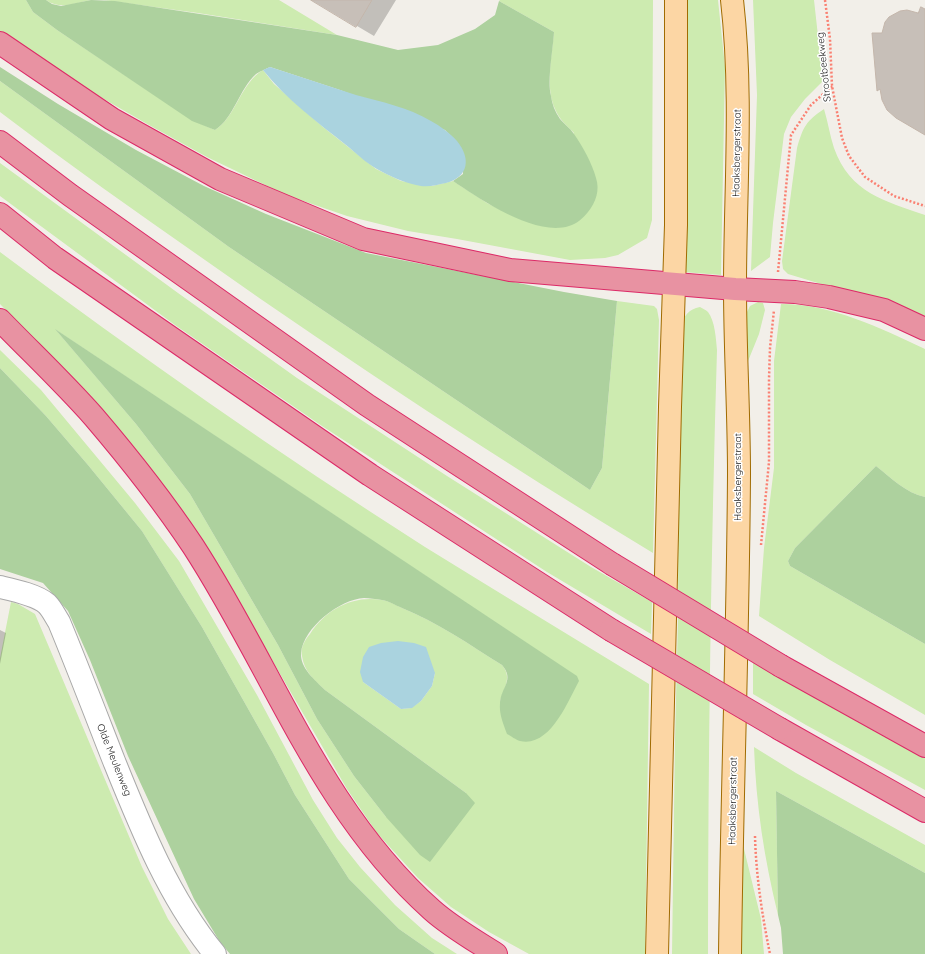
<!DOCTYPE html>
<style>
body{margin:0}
canvas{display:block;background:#f2efe9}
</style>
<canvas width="925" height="954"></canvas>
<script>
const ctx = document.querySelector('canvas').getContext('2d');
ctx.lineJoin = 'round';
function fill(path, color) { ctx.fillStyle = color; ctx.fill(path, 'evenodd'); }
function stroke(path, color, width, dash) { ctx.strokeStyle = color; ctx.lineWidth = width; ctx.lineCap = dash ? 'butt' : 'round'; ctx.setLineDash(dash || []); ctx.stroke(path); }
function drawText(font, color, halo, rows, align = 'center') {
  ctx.font = font + ' Quicksand,sans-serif'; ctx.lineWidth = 3; ctx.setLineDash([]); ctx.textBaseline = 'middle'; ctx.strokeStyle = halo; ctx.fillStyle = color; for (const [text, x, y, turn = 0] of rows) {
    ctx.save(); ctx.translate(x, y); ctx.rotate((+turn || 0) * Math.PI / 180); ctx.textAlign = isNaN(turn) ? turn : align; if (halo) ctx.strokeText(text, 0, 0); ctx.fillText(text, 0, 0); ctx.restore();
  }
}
const grass = new Path2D(`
 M0,0H26L33,12L57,30L192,120L215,130C236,117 240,84 263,70L274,84L323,127L376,169L401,181L432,186L453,181L487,203L515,217L574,133C567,126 559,119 555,109C545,87 552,56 554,32L499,1L500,0H653L652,220L647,238L618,255L605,258L570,260L457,239L408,231L347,216L286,195L207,157L149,125L90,91L0,33Z
 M46,0H91C75,3 60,10 46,0Z
 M104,0H279L337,35L198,13Z
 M688,0H718L725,67L721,275L684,272Z
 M753,0H814L823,81L805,99L791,117L784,134L773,223L770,257L751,271L757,95Z
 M0,81L229,247L590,490L602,468L617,301L654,306L657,309L659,320L653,553C501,461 351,363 205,260C136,212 67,163 0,112Z
 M824,109C828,122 830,136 834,148C850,193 885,201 925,215V319L851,293L788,274L783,269L782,261L797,148C803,127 806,121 824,109Z
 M0,163L178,293L297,378L447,476L591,567L652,602L651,634L547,572L322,426L175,325L0,196Z
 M0,252C138,355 279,454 425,547C499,593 574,638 649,684L645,954H529L489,932L451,907L418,878L377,833L347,789L254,629L44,349L0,304ZM56,330L576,676L500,701C505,687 512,677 502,665C470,645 437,622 402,608C396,605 389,601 382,600C353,595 326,609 310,634C305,640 300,648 302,656C304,671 314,680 325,690L466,793L386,817L354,776L317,719L278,645L190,494L136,424ZM435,673L432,686L421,701L411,708L401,709L363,682Z
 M758,302L763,303L765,310L759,334L744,371L745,316L750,306Z
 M781,304C832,304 880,328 925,349V497C906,493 891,478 876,466L795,548L788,561L790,566L925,644V715L830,660L759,616L764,548L774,468V361Z
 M700,307C702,308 706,310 708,312C715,321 716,339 717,350C711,551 708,753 708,954H672L675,740L678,617L679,355C681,336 677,311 700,307Z
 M0,350L41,390L135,503L179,561L257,695L313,800L337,838L360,867L395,905L432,938L457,954H435L399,929L349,879L295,795L273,753L202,627L142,531L88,465L46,416L0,368Z
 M11,602L18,604L35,614L142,867L168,919L191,954H0V658Z
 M753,661L925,758V790L806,725L753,694Z
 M754,747L796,773L925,845V873L776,791L778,915C764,858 756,805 754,747Z
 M737,820L761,919L764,954H738Z`);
const forest = new Path2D(`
 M26,0H46L52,4L61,6L91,0L115,1L337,35L398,50L438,45L475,29L495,15L499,1L554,32C553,50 547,80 551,96C552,104 555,112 560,119C564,124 570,128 574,134C583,147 592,163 596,178C600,190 596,202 588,212C583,218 577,224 569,226C535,237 480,199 453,181L463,174C464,149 462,147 445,130L340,90L270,67C266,69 260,71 256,74C239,89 234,118 215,130L192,121L57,30L33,12Z
 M0,67L58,104L136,150L204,186L266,214L366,253L564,292L617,301L602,468L590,490L229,247L0,81Z
 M55,329L577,676L579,681C568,701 550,748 520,741C516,740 511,736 507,734C503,723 499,714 500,703C501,687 515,680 502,665C470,645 437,622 402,608C395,605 389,601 382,600C376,599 369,598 364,598C340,599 303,628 301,653C300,668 315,680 325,690L466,793L475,803L430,862L420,855L386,817L354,776L317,719L278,645L190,494L136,424Z
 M0,368L46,416L88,465L142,531L202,627L273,753L295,795L349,879L399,929L435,954H230L220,942L194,899L128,756L90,660L68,611L43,583L0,569Z
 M876,466C891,478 906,493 925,497V644L790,566L788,561L795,548Z
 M776,791L925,873V954H783L781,928L778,915Z`);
const water = new Path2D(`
 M270,67C299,76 327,86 356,95C381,102 408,107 431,121C440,126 450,133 457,141C471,158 469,177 446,183C436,185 427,188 416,185C403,182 389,176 377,169C366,163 356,153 346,145C317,122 286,99 263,70Z
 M398,641L414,643L426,647L435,673L432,686L421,701L412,708L401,709L363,682L360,672L363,657L369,647L381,643Z`);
const shadow = new Path2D(`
 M313,0H396L374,36Z
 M0,630L6,633L0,664Z`);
const building = new Path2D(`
 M311,0H372L356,27Z
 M921,7L925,9V135L896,118L887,110L882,100L880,89L877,91L872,33H882L885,22L889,17L900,11L907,10L918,13Z`);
const path = new Path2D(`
 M825,0L830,39L832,86L842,138L849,156L865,177L894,196L925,206
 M778,272L791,135L811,105L832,86
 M761,545L769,462V379L770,348L774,310
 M755,836C756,875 762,915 770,954`);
const minor = new Path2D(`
 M0,587C13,590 37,595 47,604C52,609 55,616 59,622C78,668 96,715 114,761C141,828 169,898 215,954`);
const major = new Path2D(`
 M657,954L670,407L676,225V0
 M730,954C732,794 738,634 739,474C739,412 735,350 735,287C735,192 743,96 732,0`);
const highway = new Path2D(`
 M0,43L112,119L220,179L363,239L510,270L735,289L795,292L829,297L884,310L925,329
 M0,142L70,195L367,405L612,564
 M0,214L55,258L370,475L611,630
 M0,320C31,352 64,383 94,417C129,458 163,501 193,546C273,669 320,810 432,910C451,927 474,940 496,954
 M781,666L925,746
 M780,729L925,811`);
const highwayBridge = new Path2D(`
 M612,564L781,666
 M611,630L780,729`);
const streetNames = [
 ["Strootbeekweg",824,67,-96],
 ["Haaksbergerstraat",737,153,-89],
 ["Haaksbergerstraat",738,477,-90],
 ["Olde Meulenweg",114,760,68],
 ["Haaksbergerstraat",733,801,-89]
];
fill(grass, '#cdebb0');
fill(forest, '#add19e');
fill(water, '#aad3df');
fill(shadow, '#0003');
fill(building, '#c7bfb8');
stroke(building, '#c4b6ab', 1);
stroke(minor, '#a9a9a9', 24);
stroke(major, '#a06b00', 24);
stroke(highway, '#dc2a67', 24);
stroke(path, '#fa8072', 2.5, [2, 2]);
stroke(minor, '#fff', 22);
stroke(major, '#fcd6a4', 22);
stroke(highway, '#e892a2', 22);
stroke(highwayBridge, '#dc2a67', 24, []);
stroke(highwayBridge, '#e892a2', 22);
drawText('10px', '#222', '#fff', streetNames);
</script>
